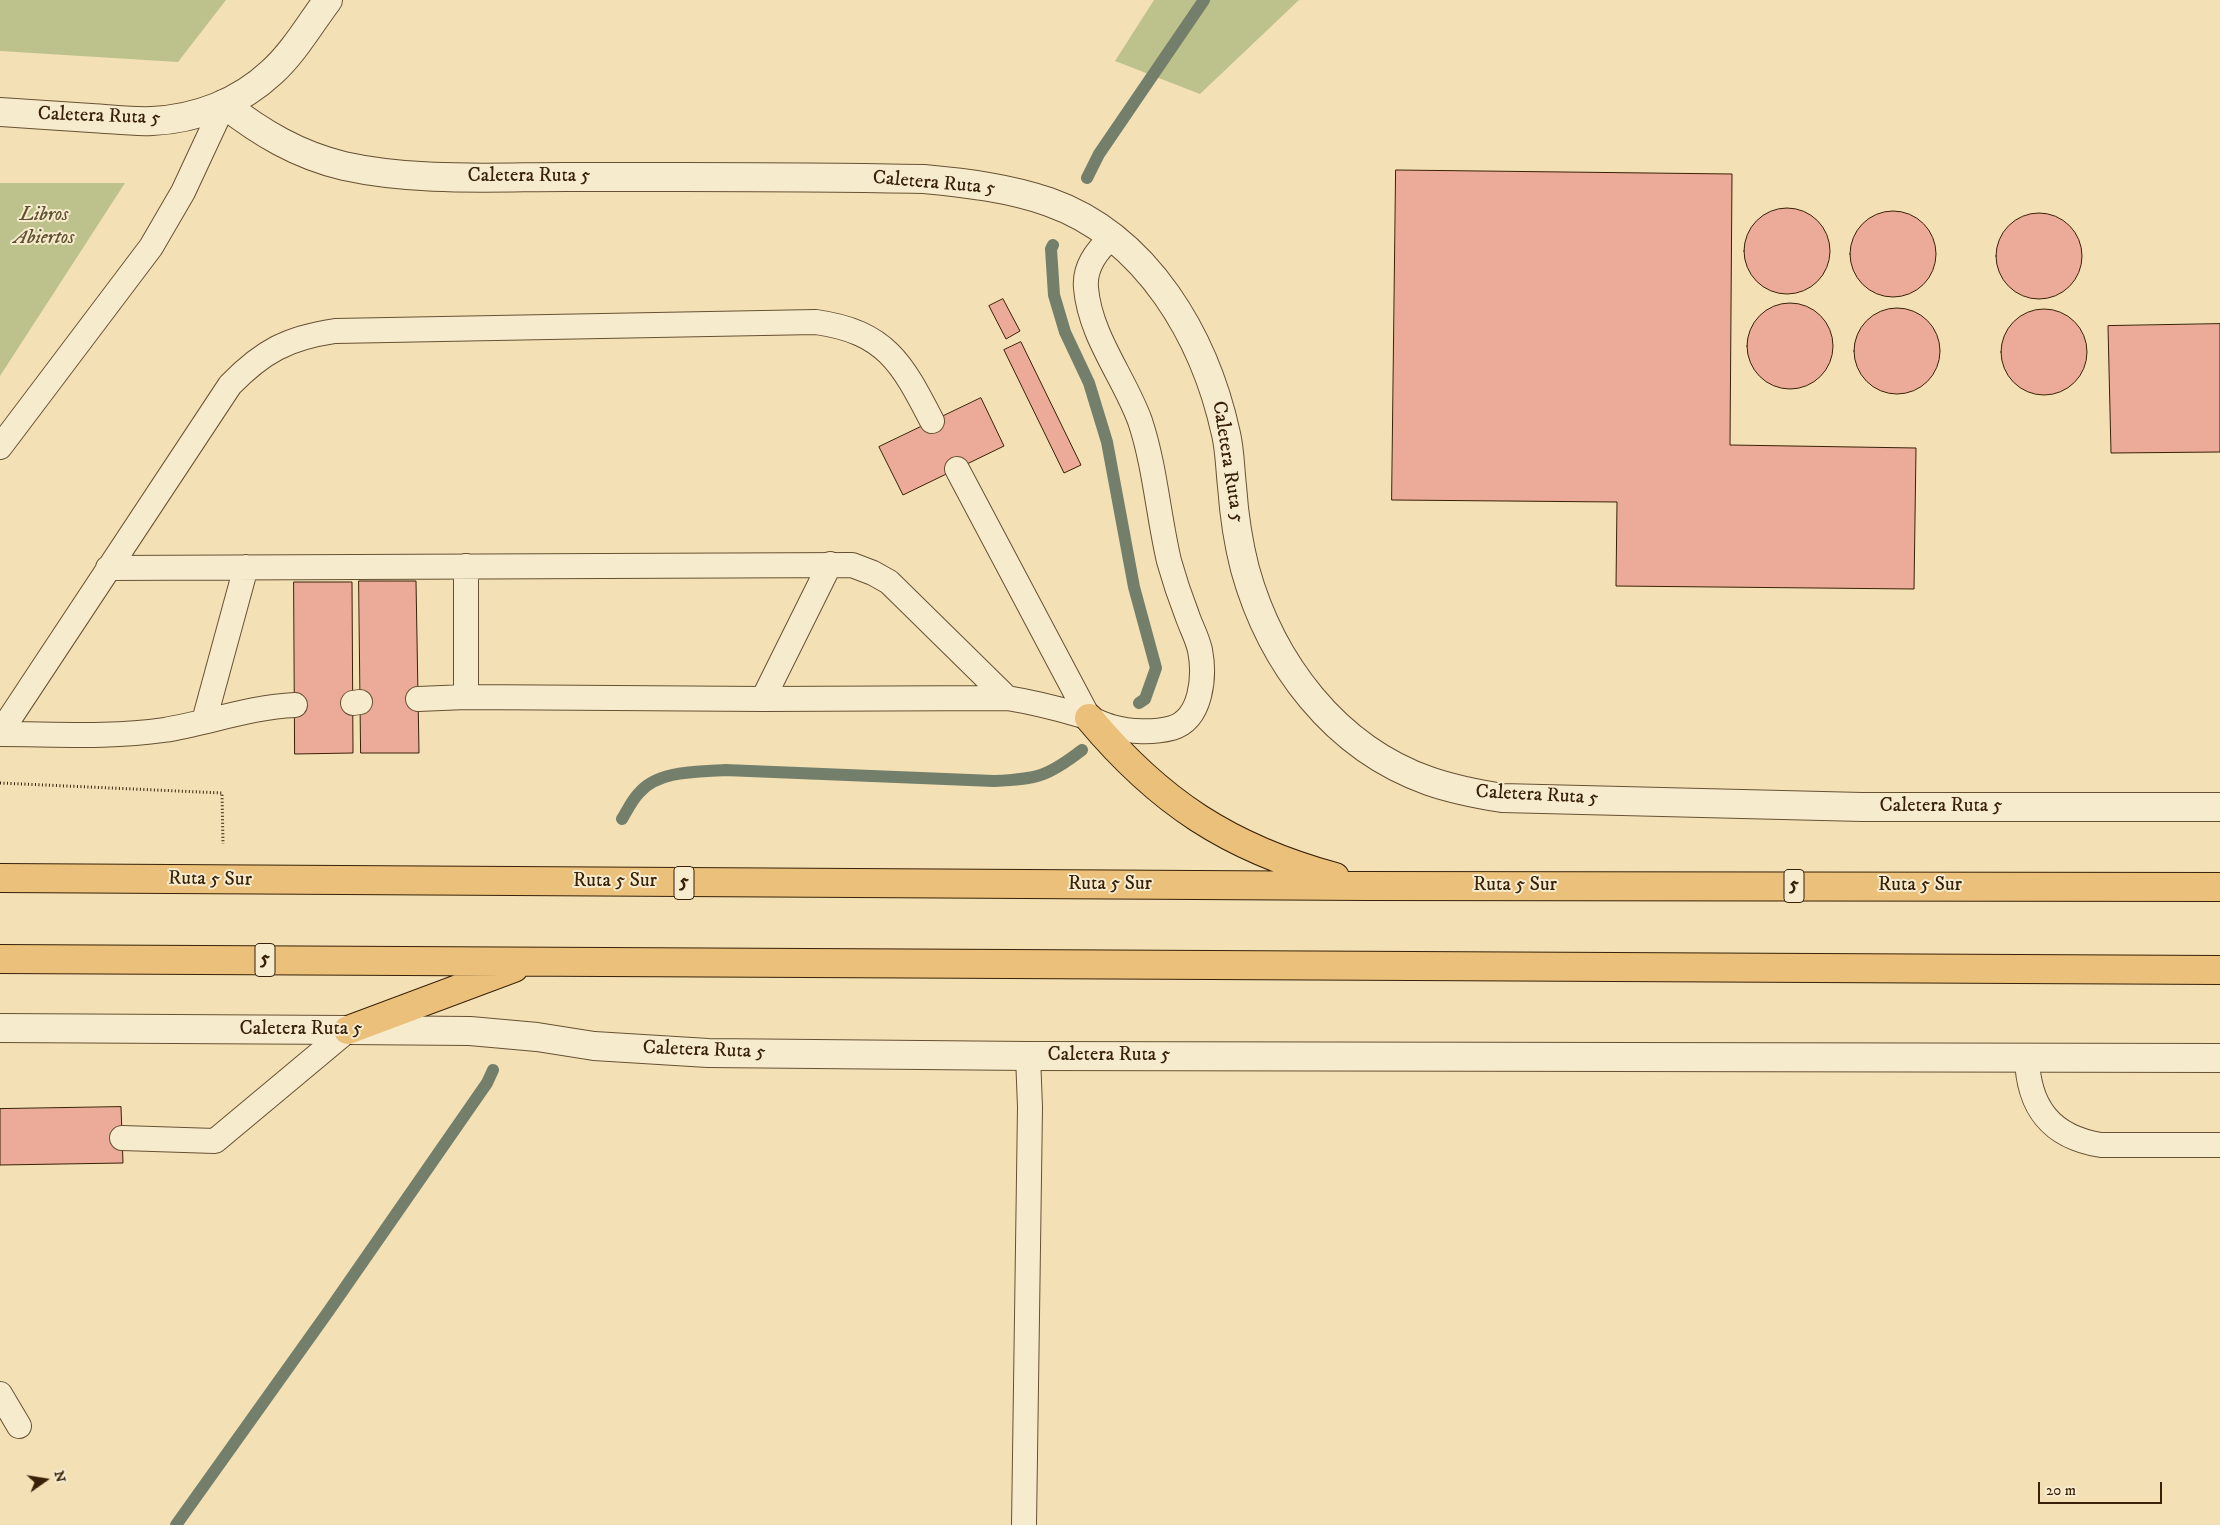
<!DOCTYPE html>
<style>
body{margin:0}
#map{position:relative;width:2220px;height:1525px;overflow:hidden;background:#f3e0b4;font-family:"IM FELL DW Pica",serif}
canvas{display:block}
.north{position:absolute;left:20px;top:1455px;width:50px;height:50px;-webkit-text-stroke:4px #f7ebce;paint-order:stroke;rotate:77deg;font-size:14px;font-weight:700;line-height:20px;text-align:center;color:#382108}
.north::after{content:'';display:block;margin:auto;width:18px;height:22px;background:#382108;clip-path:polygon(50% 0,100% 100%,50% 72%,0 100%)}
.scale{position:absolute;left:2038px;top:1482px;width:124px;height:22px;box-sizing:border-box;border:2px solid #382108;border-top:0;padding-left:6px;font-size:15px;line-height:18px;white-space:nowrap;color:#382108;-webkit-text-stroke:4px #f7ebce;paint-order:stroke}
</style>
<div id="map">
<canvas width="2220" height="1525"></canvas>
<div class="north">N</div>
<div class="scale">20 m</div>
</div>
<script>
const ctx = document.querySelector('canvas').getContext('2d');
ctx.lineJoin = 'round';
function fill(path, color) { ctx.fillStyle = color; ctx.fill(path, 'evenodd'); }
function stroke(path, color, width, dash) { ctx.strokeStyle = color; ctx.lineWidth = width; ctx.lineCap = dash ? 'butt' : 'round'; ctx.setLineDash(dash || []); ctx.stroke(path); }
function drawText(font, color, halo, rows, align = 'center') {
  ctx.font = font + ' "IM FELL DW Pica",serif'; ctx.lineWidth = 4; ctx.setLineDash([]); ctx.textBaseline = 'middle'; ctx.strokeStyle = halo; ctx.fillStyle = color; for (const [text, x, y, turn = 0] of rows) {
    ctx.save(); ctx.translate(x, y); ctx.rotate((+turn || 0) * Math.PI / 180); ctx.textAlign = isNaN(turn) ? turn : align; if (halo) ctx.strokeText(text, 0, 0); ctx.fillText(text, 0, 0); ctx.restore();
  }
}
const green = new Path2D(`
 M0,0H226L178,62L0,51Z
 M1154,0H1299L1200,94L1115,61Z
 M0,183H125L0,376Z`);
const stream = new Path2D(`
 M1087,178L1099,154L1204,0
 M1053,245L1051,249L1054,295L1065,332L1089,383L1107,442L1134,587L1156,668L1145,699L1139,703
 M622,819C627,811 632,800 639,793C658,770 698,772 725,770L994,781C1037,779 1047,777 1082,750
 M176,1525L328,1312L487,1083L493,1070`);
const building = new Path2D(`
 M1396,170L1732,174L1730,445L1916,448L1914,589L1616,586L1617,502L1392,500Z
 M1744 251a43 43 0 1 1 86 0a43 43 0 1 1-86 0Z
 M1850 254a43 43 0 1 1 86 0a43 43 0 1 1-86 0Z
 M1996 256a43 43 0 1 1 86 0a43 43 0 1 1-86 0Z
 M1003,299L1020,331L1006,339L989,306Z
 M1747 346a43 43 0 1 1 86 0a43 43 0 1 1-86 0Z
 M1854 351a43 43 0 1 1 86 0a43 43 0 1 1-86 0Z
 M2001 352a43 43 0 1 1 86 0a43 43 0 1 1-86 0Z
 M2220,324V452L2111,453L2108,326Z
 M1021,342L1081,465L1064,473L1004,350Z
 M981,398L1004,446L903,495L879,447Z
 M359,581H416L419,753H361Z
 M294,582H352L353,753L295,754Z
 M121,1107L123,1163L0,1165V1109Z`);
const path = new Path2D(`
 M0,783L222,793L223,844`);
const service = new Path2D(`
 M0,447L151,247L183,192L224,104
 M957,469L1089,718
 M108,568L852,565L873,573L889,582L1007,698
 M466,697V566
 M418,699L466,697L763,699L1007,698C1032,702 1056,708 1080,715C1091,718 1101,724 1112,727C1130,732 1153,733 1172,728C1202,719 1205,676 1200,650C1197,637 1191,627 1187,615C1180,597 1174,579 1169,561C1158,514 1155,466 1140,421C1124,377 1090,336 1086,288C1084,267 1097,250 1112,237
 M763,699L830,564
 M353,703L360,702
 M204,721L246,567
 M0,733L230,385C263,351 288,338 335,331L816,322C886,332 902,363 932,421
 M0,734C54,734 110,738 164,730C208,723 250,707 295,705
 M2027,1057C2028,1107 2051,1137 2101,1145H2220
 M122,1138L215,1141L348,1030
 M0,1394L19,1426
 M1024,1525L1030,1107L1028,1056`);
const minor = new Path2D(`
 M224,104C261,133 298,155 344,166C416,182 493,177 566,177C685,177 805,176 924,179C966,183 1009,188 1049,202C1148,237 1205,338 1226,434C1230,451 1230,469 1232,486C1234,514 1238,542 1245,569C1271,663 1335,748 1429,781C1452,789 1477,794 1502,798L1862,807H2220
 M348,1030L470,1031L537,1037L594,1046L708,1053L1028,1056L2220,1058`);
const tertiary = new Path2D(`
 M0,112C30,114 61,116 91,118C111,119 132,122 152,121C196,119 239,103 272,72C294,52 310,24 328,0
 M0,1028L348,1030`);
const motorway = new Path2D(`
 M1089,718C1159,802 1229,848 1335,877
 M0,878L1367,886L2220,887
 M0,959L2220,970
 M348,1030L514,968`);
const shields = [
 [684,883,20],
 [1794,886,20],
 [265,960,20]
];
const shieldNames = [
 ["5",684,883],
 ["5",1794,886],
 ["5",265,960]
];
const streetNames = [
 ["Caletera Ruta 5",99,117,2],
 ["Caletera Ruta 5",529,177],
 ["Caletera Ruta 5",934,184,5],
 ["Caletera Ruta 5",1227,462,81],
 ["Caletera Ruta 5",1537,796,3],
 ["Caletera Ruta 5",1941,807],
 ["Ruta 5 Sur",210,880,1],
 ["Ruta 5 Sur",615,882],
 ["Ruta 5 Sur",1110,885],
 ["Ruta 5 Sur",1515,886],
 ["Ruta 5 Sur",1920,886],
 ["Caletera Ruta 5",301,1030],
 ["Caletera Ruta 5",704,1051,2],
 ["Caletera Ruta 5",1109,1056]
];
const parkNames = [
 ["Libros",44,216],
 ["Abiertos",44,239]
];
fill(green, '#bdc28c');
stroke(stream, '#737f6b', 12);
fill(building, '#ebab98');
stroke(building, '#382108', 1);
stroke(service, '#675133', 26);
stroke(minor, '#675133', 30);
stroke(tertiary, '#675133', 30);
stroke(motorway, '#382108', 30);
stroke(path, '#382108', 3, [1, 2.5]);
stroke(service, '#f7ebce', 24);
stroke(minor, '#f7ebce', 28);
stroke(tertiary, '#f7ebce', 28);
stroke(motorway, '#eac07a', 28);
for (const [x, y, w] of shields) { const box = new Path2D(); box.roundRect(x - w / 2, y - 16.5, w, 33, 4); ctx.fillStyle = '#f7ebce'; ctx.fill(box); stroke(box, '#382108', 1); }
drawText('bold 19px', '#382108', null, shieldNames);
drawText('20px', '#382108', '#f7ebce', streetNames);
drawText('italic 20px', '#605130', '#f7ebce', parkNames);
</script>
